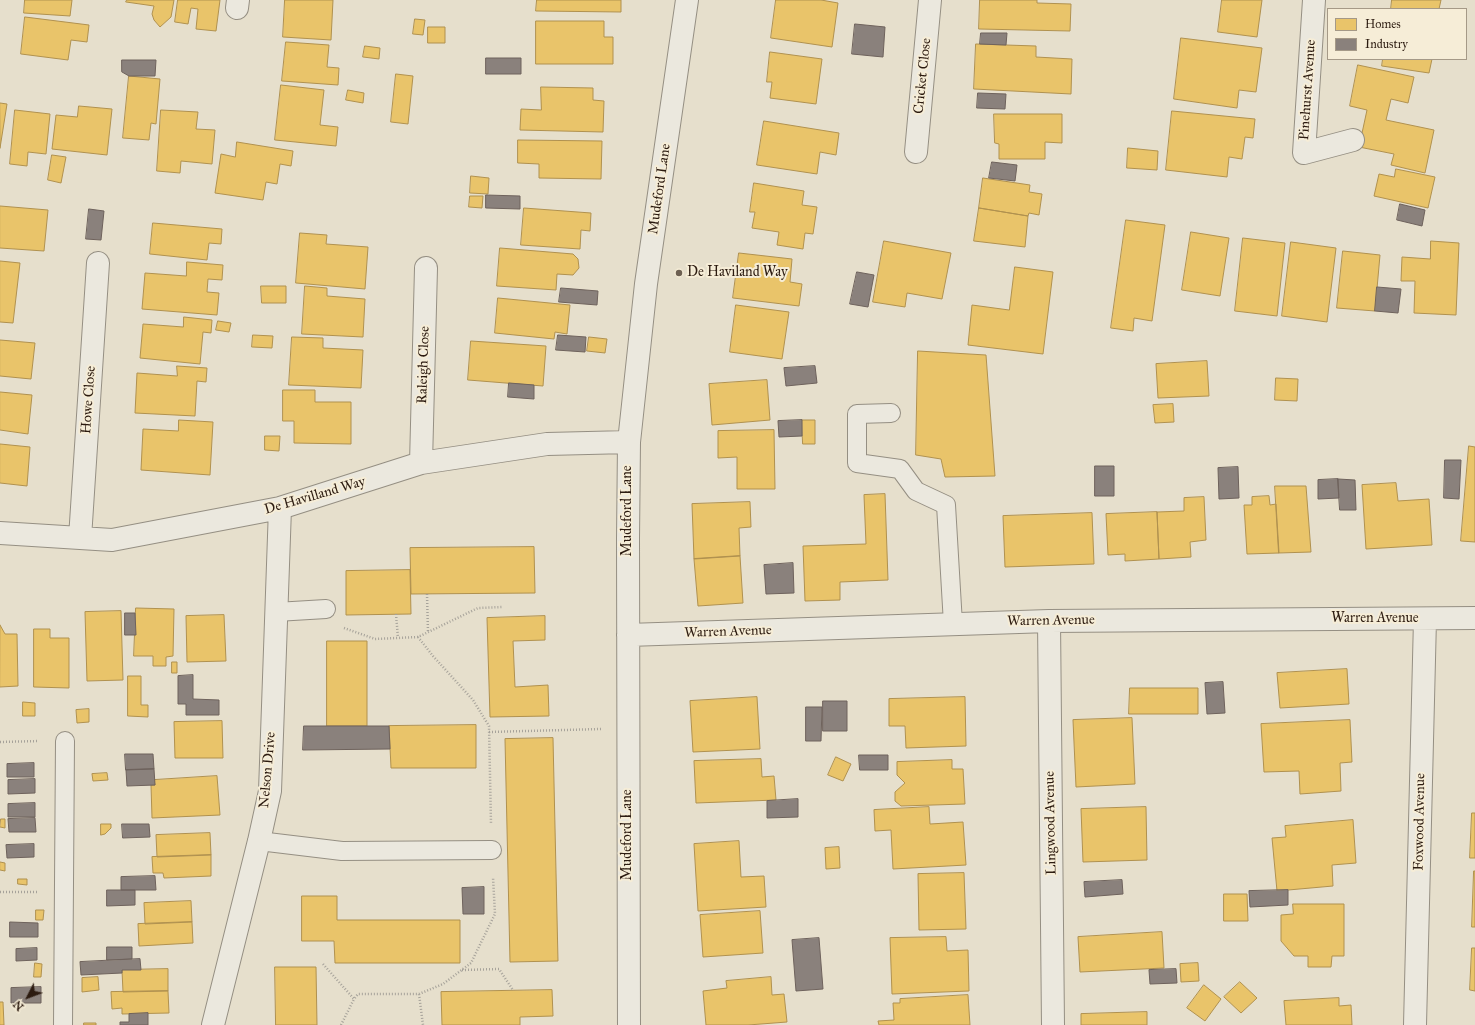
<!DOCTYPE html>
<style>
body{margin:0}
#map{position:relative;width:1475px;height:1025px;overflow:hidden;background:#e6dfcc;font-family:"IM FELL Great Primer",serif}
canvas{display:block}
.legend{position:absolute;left:1327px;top:8px;width:140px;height:52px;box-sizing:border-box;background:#f6edd7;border:1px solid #a59987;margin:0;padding:5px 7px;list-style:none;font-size:12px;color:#2c1b10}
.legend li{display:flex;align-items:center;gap:8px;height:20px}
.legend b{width:20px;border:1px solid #a59987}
.north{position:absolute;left:8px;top:977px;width:40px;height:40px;-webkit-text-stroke:3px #f6edd7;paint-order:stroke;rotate:228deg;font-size:11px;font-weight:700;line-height:16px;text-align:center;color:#2c1b10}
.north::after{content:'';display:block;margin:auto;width:14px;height:18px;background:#2c1b10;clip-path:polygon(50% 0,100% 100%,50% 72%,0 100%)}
</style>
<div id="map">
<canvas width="1475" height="1025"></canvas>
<ul class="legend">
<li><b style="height:11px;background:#e9c46a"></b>Homes</li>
<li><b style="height:11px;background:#8a817c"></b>Industry</li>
</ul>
<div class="north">N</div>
</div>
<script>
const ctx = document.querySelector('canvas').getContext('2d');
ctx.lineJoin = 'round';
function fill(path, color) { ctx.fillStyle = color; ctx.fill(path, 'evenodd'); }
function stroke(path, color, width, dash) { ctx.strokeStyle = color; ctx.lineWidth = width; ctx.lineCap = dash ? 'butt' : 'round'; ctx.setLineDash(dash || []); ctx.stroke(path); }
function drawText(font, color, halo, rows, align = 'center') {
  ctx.font = font + ' "IM FELL Great Primer",serif'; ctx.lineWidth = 4; ctx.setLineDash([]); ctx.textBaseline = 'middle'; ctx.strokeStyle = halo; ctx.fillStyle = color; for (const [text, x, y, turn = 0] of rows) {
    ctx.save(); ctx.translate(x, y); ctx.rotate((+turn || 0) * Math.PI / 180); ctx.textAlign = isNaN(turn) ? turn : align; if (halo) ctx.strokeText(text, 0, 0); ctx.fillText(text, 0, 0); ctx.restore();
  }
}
const homes = new Path2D(`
 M25,0H72L70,16L24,13Z
 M127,0H174L171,17L160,27L154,20L152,14L154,6L126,2Z
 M178,0H220L216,31L196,29L198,9L191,8L188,24L175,22Z
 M285,0H333L331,40L283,37Z
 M537,0H621V12L536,11Z
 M776,0H821L838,3L832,47L771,38Z
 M980,0H1037V3L1071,4L1070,31L979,29Z
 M1222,0H1262L1257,37L1218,32Z
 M1392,0H1441L1439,9H1391Z
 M25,17L89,25L87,42L71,40L68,60L21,54Z
 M415,19L425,20L423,35L413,34Z
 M536,21H604V37H613V64H536Z
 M428,27H445V43H428Z
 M1181,38L1262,48L1256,92L1239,90L1237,108L1174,99Z
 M286,42L329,45L327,67L339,68L338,85L282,81Z
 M976,44L1036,46V57L1072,59L1071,94L974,89Z
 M365,46L380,48L379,59L363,57Z
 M770,52L822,59L816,104L770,98L772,82H767Z
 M1383,59H1432L1429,73L1382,66Z
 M1358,65L1414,77L1408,103L1391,99L1386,120L1434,130L1425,173L1391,165L1394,154L1359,147L1367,110L1350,106Z
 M396,74L413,76L408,124L391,122Z
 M129,76L160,79L156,124L151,123L149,140L123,138Z
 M281,85L324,90L320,125L338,127L336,146L275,140Z
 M541,87L593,88V100L604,101L603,132L520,130L521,109L541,110Z
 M348,90L364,93L363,103L346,100Z
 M0,103L7,104L0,148Z
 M79,106L112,109L107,155L52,149L56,115L77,117Z
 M15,110L50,114L46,154L28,152L27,166L10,164Z
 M161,110L198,112L196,129L215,130L212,164L181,161L180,173L157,171Z
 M1172,111L1255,119L1253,138L1245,137L1242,159L1229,157L1227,177L1166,170Z
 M994,114H1062V143L1045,142V159H999V144L995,143Z
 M764,121L839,133L836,155L820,152L817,174L757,165Z
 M518,140L602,141L601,179L539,178V164L518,163Z
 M237,142L293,151L291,166L280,164L277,184L266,182L263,200L215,193L221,154L235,157Z
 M1128,148L1158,151L1157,170L1127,168Z
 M52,155L66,157L61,183L48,180Z
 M1396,169L1435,177L1428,208L1374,196L1379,174L1394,177Z
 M471,176L489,178L488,194L470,193Z
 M983,178L1030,185L1029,192L1042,194L1039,215L1029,213L1028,216L979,208Z
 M754,183L804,191L802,205L817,207L813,234L805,233L803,249L777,245L779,232L752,228L755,212H750Z
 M470,196H483L482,208L469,207Z
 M0,206L48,210L44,251L0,248Z
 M524,208L591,213L590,231L581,230L580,249L521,245Z
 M979,208L1028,216L1025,247L974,241Z
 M1126,220L1165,225L1152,321L1134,318L1133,331L1111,328Z
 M153,223L222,229L221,244L209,243L207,260L150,254Z
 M1191,232L1229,238L1220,296L1182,290Z
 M300,233L327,235L326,244L368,247L365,289L296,283Z
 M1243,238L1285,243L1277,316L1235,311Z
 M884,241L951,253L942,299L907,293L905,307L873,302Z
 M1431,241L1459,243L1456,315L1414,313L1415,281H1401L1402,257L1430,259Z
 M1291,242L1336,248L1327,322L1282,316Z
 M500,248L573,254L578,259L579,268L573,275L557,274L556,290L497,286Z
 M1343,251L1380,255L1375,311L1337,308Z
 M739,253L792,259L790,282L802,284L799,306L733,298Z
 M0,261L20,263L13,323L0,322Z
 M187,262L223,265L222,280L208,279L207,292L219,293L217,315L142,309L145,273L186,276Z
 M1015,267L1053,272L1043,354L968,345L972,305L1009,310Z
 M261,286H286V303H262Z
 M305,286L327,288V296L365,299L363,337L302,334Z
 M498,298L570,305L567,334L555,332L554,339L495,333Z
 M736,305L789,312L782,359L730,352Z
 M184,317L212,320L211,333L203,332L200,364L140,358L143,324L183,327Z
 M218,321L231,323L229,332L216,330Z
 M253,335L273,336L272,348L252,347Z
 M292,337L323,338V348L363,350L361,388L289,385Z
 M589,337L607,339L605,353L587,351Z
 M0,340L35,343L31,379L0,376Z
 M471,341L546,346L543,386L468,380Z
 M918,351L986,355L995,476L945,477L941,459L916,455Z
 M1207,361L1209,396L1158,398L1156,364Z
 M177,366L207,368L206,382L197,381L195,416L135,413L137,373L177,376Z
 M1276,378L1298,379L1297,401L1275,400Z
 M767,380L770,420L712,425L709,384Z
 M283,390H315V402H351V444L294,443V421H283Z
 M0,392L32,395L28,434L0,430Z
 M1173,404L1174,422L1155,423L1153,405Z
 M179,420L213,422L210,475L141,470L143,429L178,431Z
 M802,420H815V444H803Z
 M774,430L775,489H737V457L718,458V431Z
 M265,436H280L279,451L265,450Z
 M0,444L30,447L27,486L0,483Z
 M1469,446L1475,447V542L1461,541Z
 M1396,483L1398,501L1429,499L1432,545L1366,549L1362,485Z
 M1275,486H1306L1311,552L1279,553Z
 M885,494L888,580L840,582V600L805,601L803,546L866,544L864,495Z
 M1269,496L1270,505L1276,504L1279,553L1247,554L1244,505H1252V497Z
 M1204,497L1206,540L1190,542L1191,557L1159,559L1157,512L1184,511V498Z
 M750,502L751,527L739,528L740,556L694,559L692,504Z
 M1157,512L1159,559L1125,561V554L1108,555L1106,514Z
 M1092,513L1094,564L1005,567L1003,516Z
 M534,547L535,593L411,594L410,548Z
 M740,556L743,603L698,606L694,559Z
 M410,570L411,614L346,615V571Z
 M136,608L174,609L173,656L166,657V666H153V656H134Z
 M121,611L123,680L87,681L85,612Z
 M224,615L226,661L187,662L186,616Z
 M545,616V640L513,641L515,687L548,685L549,716L490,717L487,618Z
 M0,625L5,634H17L18,686L0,687Z
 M34,629H50V638H69V688L34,687Z
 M327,641H367V726H327Z
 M172,662H177V673H172Z
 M1347,669L1349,704L1280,708L1277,673Z
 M128,676H141V705H148V717L128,716Z
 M1130,688H1198V714H1129Z
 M757,697L760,749L693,752L690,701Z
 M965,697L966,746L906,748L905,726H889V699Z
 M23,702L35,703V716H23Z
 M89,709V722L77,723L76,710Z
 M1132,718L1135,784L1076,787L1073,720Z
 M1350,720L1352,762L1340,763L1341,791L1300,794L1299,771L1264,772L1261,724Z
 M222,721L223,758H175L174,722Z
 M476,725V768H391L389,726Z
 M553,738L558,961L510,962L505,739Z
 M836,757L851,764L843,781L828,775Z
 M761,759L762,777L774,776L776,800L696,803L694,761Z
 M952,760V769H963L965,804L901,806L895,801V792L905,783L897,775V762Z
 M107,773L108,780L93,781L92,774Z
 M217,776L220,815L152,818L151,785H155L154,780Z
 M929,807L930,824L963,822L966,865L893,869L891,830L875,831L874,810Z
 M1146,807L1147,860L1083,862L1081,809Z
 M1472,813H1475V858H1470Z
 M1,819H5V828L0,827Z
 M1353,820L1356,863L1332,865L1333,886L1277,891L1272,838L1286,837L1285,826Z
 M101,824H111V828L105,834L101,835Z
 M210,833L211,855L157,857L156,835Z
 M739,841L741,877L764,876L766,907L698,911L694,844Z
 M839,847L840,868L826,869L825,848Z
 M211,855V876L164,878L163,873H153L152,857Z
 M0,862L5,863V871L0,870Z
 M1474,871H1475V927H1472Z
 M964,873L966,929L919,930L918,874Z
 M18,879H27V885L18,884Z
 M1224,894H1247L1248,921H1224Z
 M302,896H337V920H460V963H335L334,941H302Z
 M191,901L192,922L145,924L144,903Z
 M1293,904H1344V956H1332L1331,967H1308V956H1294L1281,941V915L1293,914Z
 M36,910H44L43,920H36Z
 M760,911L763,953L703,957L700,915Z
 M192,922L193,943L139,946L138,924Z
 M1162,932L1164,968L1080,972L1078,937Z
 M946,937L947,951L968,950L969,991L892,994L890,938Z
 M1472,948H1475V991L1470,990Z
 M35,963L42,964L41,977H34Z
 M1198,963L1199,981L1181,982L1180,964Z
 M275,967H316L317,1025H276Z
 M168,969V991L123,992L122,970Z
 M98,977L99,990L82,992V978Z
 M771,977L772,995L784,994L787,1022L748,1025H706L703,991L727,988L726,981Z
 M1240,982L1257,998L1241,1013L1224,997Z
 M1204,985L1221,999L1205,1021L1187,1008Z
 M552,990L553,1016L520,1017V1025H442L441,992Z
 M168,991L169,1013L122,1014V1008L112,1009L111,992Z
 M968,995L970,1025H879L878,1021L894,1020L893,1003H900V999Z
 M1339,998V1006L1351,1005L1352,1025H1286L1284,1001Z
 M0,1002H3L4,1025H0Z
 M1147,1012V1025H1081V1014Z
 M84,1023H96V1025H84Z`);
const industry = new Path2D(`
 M855,24L885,27L883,57L852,54Z
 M981,33H1007L1006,45L980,44Z
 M486,58H521V74H486Z
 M122,60H156L155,76H129L122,72Z
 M978,93L1006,94L1005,109L977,108Z
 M992,162L1017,165L1015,181L989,178Z
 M486,195L520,196V209L486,208Z
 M1400,204L1425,210L1422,226L1397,220Z
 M89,209L104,211L101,240L86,239Z
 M857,272L874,275L868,307L850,304Z
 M1377,287L1401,289L1398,313L1375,311Z
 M561,288L598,291L597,305L559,302Z
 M558,335L586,337L585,352L556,350Z
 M815,366L817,383L786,386L784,368Z
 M509,383L534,385V399L508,397Z
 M802,420V436L779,437L778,421Z
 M1445,460H1461L1459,499L1444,498Z
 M1095,466H1114V496H1095Z
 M1238,467L1239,498L1219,499L1218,468Z
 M1338,479L1355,480L1356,510H1340Z
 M1338,479L1339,498L1318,499V480Z
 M793,563L794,593L766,594L764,565Z
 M125,613H135L136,635H125Z
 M193,675V699L219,700V715H186V704H178V676Z
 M1223,682L1225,713L1207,714L1205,683Z
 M823,701H847V731H823Z
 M806,707H822L821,741H806Z
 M304,726H389L390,749L303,750Z
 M125,754H153L154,769L126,770Z
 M859,755H888V770H860Z
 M34,763V777H7V764Z
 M154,769L155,785L127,786L126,770Z
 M35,779V793L8,794V780Z
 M798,799V817L767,818V801Z
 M35,803V817H8V804Z
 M35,818L36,832H9L8,819Z
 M122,824H149L150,837L123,838Z
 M34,844V857L7,858L6,845Z
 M155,876L156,890H121V877Z
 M1122,880L1123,894L1085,897L1084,882Z
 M484,887V914H463L462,888Z
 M107,890H135V905L107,906Z
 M1288,890V905L1250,907L1249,891Z
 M10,922L38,923V937H10Z
 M819,938L823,989L796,991L792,940Z
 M107,947H132V959L107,960Z
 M37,948V960L16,961V949Z
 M140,959L141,970H122V973L81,975L80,962Z
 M1176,969L1177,983L1150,984L1149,970Z
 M41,987V1003H11V988Z
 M148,1013V1025H120V1022H129V1014Z`);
const path = new Path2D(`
 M427,594L428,632
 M396,614L398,638
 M344,628L375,639L418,637L478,608L503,607
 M418,637L433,656L473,700L489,726L491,824
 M489,732L601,729
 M0,742L39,741
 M0,892H37
 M323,964L354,999L358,994H419L443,984L471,963L495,914L493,877
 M462,970L499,969L513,990
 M419,994L423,1025
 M341,1025L354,999`);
const service = new Path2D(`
 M891,413L857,414V463L900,469L916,491L946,505L953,624
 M276,612L326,609
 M259,841L342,851L492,850
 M63,1025L65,741`);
const minor = new Path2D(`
 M1314,0L1304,153L1353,140
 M237,8L238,0
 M916,152L930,0
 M421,463L426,268
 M0,533L112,540L280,508L421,463L547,444L629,442
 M80,538L98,263
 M1049,621L1053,1025
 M628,635L1049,621L1475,618
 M213,1025L259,841L270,791L280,508
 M629,1025L628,539L629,442L646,284L687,0
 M1415,1025L1425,619`);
const markers = [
 [679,273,4,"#6d6052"]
];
const streetNames = [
 ["Cricket Close",923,76,-84],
 ["Pinehurst Avenue",1308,90,-86],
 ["Mudeford Lane",660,189,-82],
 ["Raleigh Close",424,365,-88],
 ["Howe Close",89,400,-86],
 ["De Havilland Way",315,496,-16],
 ["Mudeford Lane",628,511,-90],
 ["Warren Avenue",1375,619],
 ["Warren Avenue",1051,621,-1],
 ["Warren Avenue",728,632,-2],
 ["Nelson Drive",268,770,-85],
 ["Foxwood Avenue",1420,822,-89],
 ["Lingwood Avenue",1051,823,-91],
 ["Mudeford Lane",628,835,-90]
];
const poiNames = [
 ["De Haviland Way",687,273]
];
fill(homes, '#e9c46a');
stroke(homes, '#b0914f', 1);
fill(industry, '#8a817c');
stroke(industry, '#6e625c', 1);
stroke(service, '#958f83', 20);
stroke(minor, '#958f83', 24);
stroke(path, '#a6a29a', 2.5, [1, 2]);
stroke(service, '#ebe8de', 18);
stroke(minor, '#ebe8de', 22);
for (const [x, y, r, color] of markers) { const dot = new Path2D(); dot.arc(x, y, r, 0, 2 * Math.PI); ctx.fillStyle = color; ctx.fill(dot); stroke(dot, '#f6edd7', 1.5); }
drawText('14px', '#2c1b10', '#f6edd7', streetNames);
drawText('14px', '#2c1b10', '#f6edd7', poiNames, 'left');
</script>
